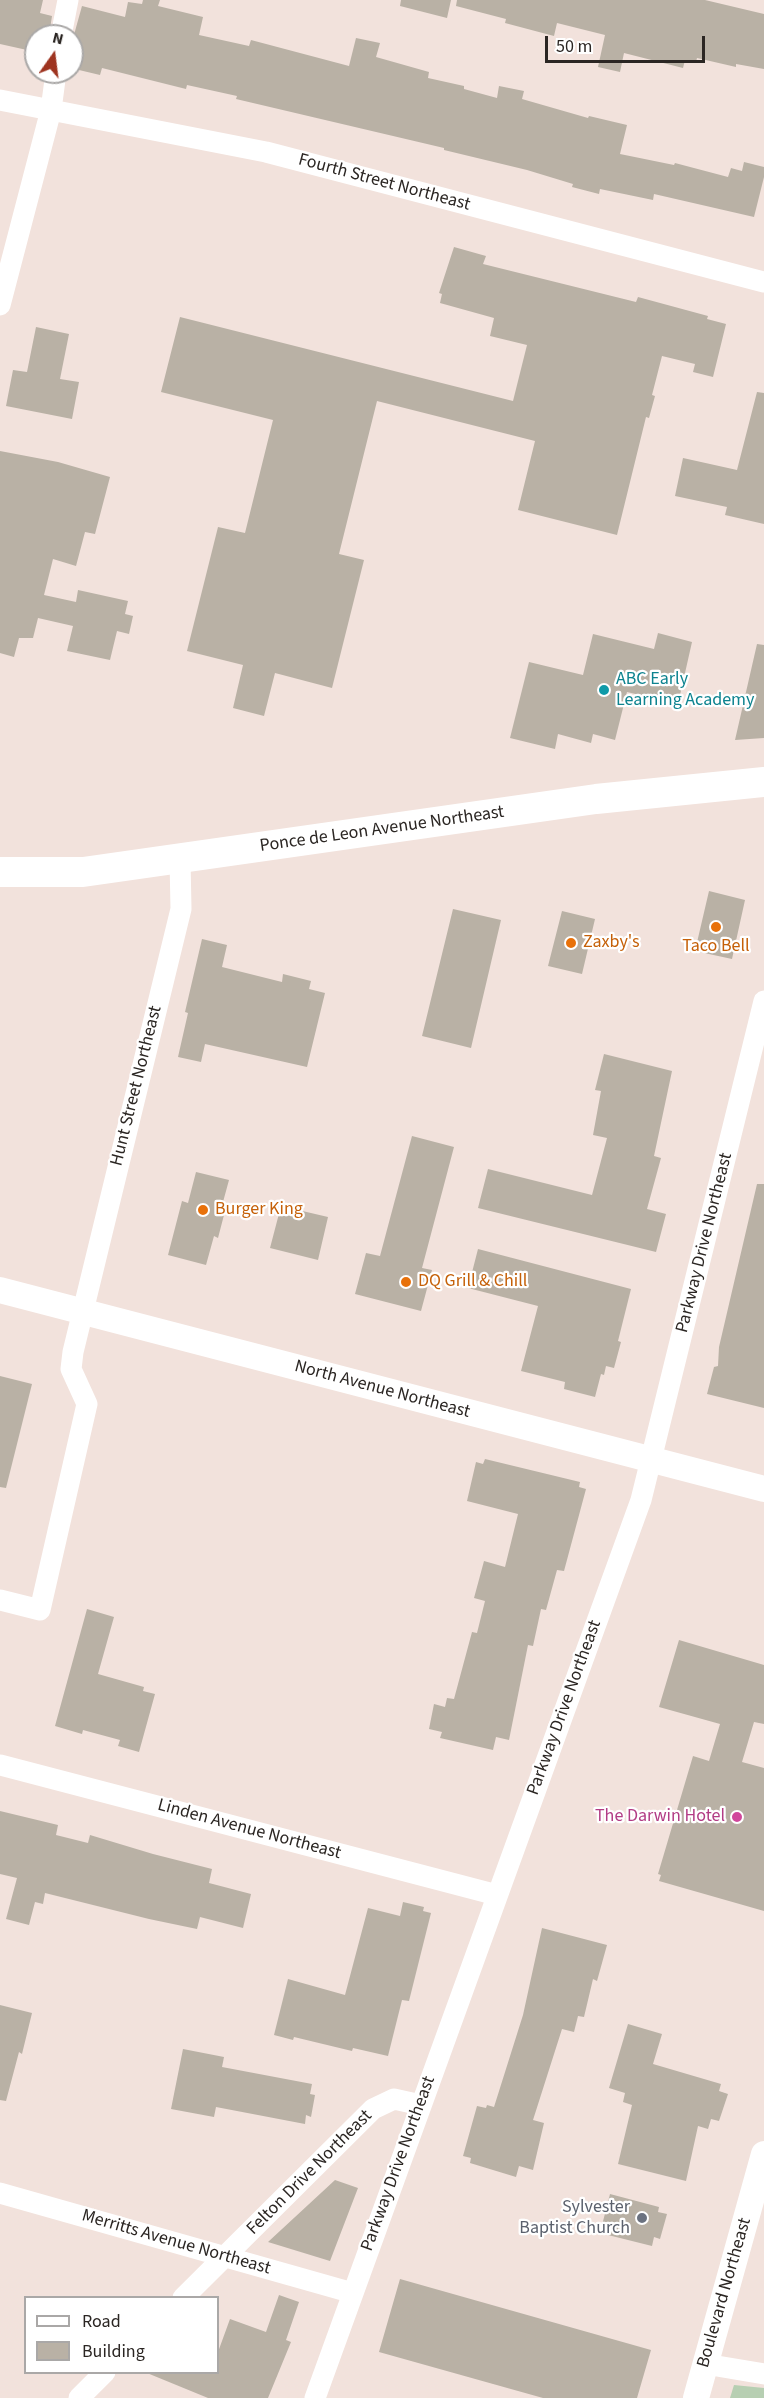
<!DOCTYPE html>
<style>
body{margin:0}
#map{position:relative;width:764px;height:2398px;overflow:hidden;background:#f2e2dc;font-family:"Source Sans 3",sans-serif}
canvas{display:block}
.legend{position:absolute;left:24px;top:2296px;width:195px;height:78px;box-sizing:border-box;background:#fff;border:2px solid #aaa8a7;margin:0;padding:8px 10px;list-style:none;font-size:18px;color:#2b2623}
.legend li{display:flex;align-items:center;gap:12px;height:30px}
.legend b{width:30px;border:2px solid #aaa8a7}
.north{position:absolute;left:24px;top:24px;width:60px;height:60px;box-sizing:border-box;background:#fff;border:2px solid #aaa8a7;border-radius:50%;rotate:14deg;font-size:16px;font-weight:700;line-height:24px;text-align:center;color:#2b2623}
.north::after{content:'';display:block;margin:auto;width:21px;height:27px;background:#9e3420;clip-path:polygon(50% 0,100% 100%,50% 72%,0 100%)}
.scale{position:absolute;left:545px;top:36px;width:160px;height:27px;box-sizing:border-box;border:3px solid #2b2623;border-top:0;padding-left:8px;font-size:18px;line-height:21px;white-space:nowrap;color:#2b2623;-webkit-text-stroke:4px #fff;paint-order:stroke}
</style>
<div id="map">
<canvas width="764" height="2398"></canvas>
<ul class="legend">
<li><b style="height:8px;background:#fff"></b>Road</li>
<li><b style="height:16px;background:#b9b1a5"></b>Building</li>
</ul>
<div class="north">N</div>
<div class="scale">50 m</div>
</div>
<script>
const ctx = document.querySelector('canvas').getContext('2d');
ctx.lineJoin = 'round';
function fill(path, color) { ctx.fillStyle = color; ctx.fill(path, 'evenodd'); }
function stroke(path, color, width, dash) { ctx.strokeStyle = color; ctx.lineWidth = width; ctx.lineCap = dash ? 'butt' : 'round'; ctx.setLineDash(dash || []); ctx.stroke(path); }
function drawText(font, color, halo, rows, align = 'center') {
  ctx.font = font + ' "Source Sans 3",sans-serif'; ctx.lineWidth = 4.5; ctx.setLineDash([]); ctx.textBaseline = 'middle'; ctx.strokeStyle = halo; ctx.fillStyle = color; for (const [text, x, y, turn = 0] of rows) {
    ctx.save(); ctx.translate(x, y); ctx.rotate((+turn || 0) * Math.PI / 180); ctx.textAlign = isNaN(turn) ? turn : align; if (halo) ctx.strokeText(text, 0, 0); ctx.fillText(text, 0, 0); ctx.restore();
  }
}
const green = new Path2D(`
 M734,2385L764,2388V2398H730Z`);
const building = new Path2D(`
 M0,0H43L40,13L52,16L49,36H36V52L0,44Z
 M143,0H160L158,6L203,17L199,35L249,46L251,40L349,66L356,38L380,43L376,57L429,72L428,78L464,86V89L497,98L499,86L524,91L522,99L588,118L589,116L627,125L620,154L674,165L675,163L728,177L731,168L742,171L744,162L764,167V177L754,217L654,194L653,200L600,189L599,194L572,187L573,184L527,170L444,150V148L236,99L237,96L187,85L186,89L102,68L100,75L79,70L83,57L72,55V42L82,6L125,17L128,2L142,4Z
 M401,0H451L447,18L400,6Z
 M457,0H705L764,14V69L736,64V67L697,58L696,62L685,60L683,68L624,53L620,72L598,67L605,35L557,23L554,36L505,23L506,19L456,6Z
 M454,247L486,256L483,264L636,302L638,297L708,316L707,319L726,324L713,377L693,372L695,364L662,356L652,395L655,396L649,418L646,417L617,535L518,510L535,441L377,401L339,554L364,560L332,688L275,673L264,716L233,708L243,665L187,651L218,527L245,533L273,420L161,392L180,317L513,401L527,345L490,336L494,318L440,303L442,294L439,293Z
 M36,327L69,334L60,379L79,382L72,419L6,406L13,370L27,372Z
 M757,392L764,393V524L725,515L727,507L675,496L683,458L737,470Z
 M0,451L58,462L110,477L95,534L85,532L76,566L53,559L44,595L76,602L78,590L128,601L125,614L133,616L129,634L117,631L110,660L67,651L73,626L38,618L33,638H19L14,657L0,653Z
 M658,633L692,642L678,704L627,692L615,740L593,734L591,743L558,734L555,749L510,738L529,662L583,675L593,634L654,649Z
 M757,644L764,645V738L735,740Z
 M709,891L745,900L732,959L695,951Z
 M453,909L501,920L471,1048L422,1036Z
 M562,911L595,919L582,974L548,966Z
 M202,939L227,945L222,967L282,982L283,974L311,981L309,989L325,993L307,1067L205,1044L201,1062L178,1057L188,1013L185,1012Z
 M604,1054L672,1071L654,1156L661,1158L647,1209L666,1214L656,1252L478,1208L488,1169L592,1195L607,1138L593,1135L601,1091L595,1090Z
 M412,1136L454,1147L422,1268L432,1270L421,1311L355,1294L366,1253L380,1256Z
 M196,1172L229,1180L220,1213L224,1215L218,1238L214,1236L206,1265L168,1255L182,1201L188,1203Z
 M757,1184H764V1408L707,1394L714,1367L718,1366L719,1347Z
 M281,1206L328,1217L318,1260L270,1248Z
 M478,1249L631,1289L618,1341L621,1342L614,1368L606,1366L604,1375L601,1374L595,1397L564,1389L565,1382L521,1371L538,1306L468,1288Z
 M0,1376L32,1384L6,1488L0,1487Z
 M485,1459L580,1482L579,1487L586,1489L564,1571L557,1570L546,1610L541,1609L533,1646L528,1645L509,1740L496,1737L493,1750L440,1738L442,1732L429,1729L434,1704L445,1707L447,1698L454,1699L472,1632L477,1633L485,1601L474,1598L484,1561L505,1567L518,1514L467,1501L476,1462L483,1464Z
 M87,1609L114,1617L98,1674L144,1687L143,1691L155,1694L139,1752L118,1746L120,1740L83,1730L82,1734L55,1726Z
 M679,1640L764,1665V1724L754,1722L742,1762L764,1768V1911L659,1881L661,1875L658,1874L693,1756L709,1761L720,1724L659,1707Z
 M0,1811L58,1825L56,1835L88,1843L90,1835L153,1854L212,1869L209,1883L251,1894L243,1928L200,1917L197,1929L149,1919L45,1893L43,1904L35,1902L29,1925L6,1919L17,1878L0,1874Z
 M403,1902L424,1907L423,1911L431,1913L409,2001L402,2000L388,2056L353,2048L352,2051L294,2037L293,2040L274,2035L288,1979L345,1995L368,1908L400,1916Z
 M542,1928L607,1945L597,1981L593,1979L584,2017L578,2016L574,2032L562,2029L533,2120L544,2123L533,2170L519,2166L516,2177L470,2163L471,2158L463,2156L477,2106L486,2108L487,2105L494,2107L523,2015Z
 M0,2005L32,2013L22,2054L19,2052L6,2101L0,2100Z
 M628,2024L662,2034L653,2064L721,2084L719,2091L728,2094L719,2121L711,2119L708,2129L698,2126L686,2181L618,2164L632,2105L623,2102L625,2093L609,2088Z
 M183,2049L224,2057L222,2067L312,2084L310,2094L315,2095L311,2117L306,2115L305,2124L216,2107L214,2117L171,2109Z
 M335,2180L358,2188L330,2261L268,2242Z
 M610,2194L659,2207L658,2212L667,2214L660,2239L654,2237L652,2246L600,2233Z
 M400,2279L651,2350L637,2398H543L379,2352Z
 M279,2295L299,2302L286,2340L291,2342L268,2398H208L147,2373H218V2352L230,2319L266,2332Z`);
const minor = new Path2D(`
 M61,36L68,0
 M0,100L266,152L764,282
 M0,305L51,110L56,72
 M0,1600L40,1610L87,1404L71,1369L73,1352L181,909L180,859
 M0,1765L497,1895
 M0,2193L353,2293
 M183,2298L373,2109L394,2099L421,2105
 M705,2364L764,2374
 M79,2398L105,2372
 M315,2398L641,1500L764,1001`);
const major = new Path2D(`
 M0,1290L764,1489
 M696,2398L764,2154`);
const highway = new Path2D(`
 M0,872H83L596,799L764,782`);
const markers = [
 [604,690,6,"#0f9aa8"],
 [716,927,6,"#e8710a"],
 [571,943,6,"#e8710a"],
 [203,1210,6,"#e8710a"],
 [406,1282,6,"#e8710a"],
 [737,1817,6,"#d1479c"],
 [642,2218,6,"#6b7280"]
];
const streetNames = [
 ["Fourth Street Northeast",384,183,15],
 ["Ponce de Leon Avenue Northeast",382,830,-8],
 ["Hunt Street Northeast",137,1086,-76],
 ["Parkway Drive Northeast",705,1243,-76],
 ["North Avenue Northeast",382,1390,15],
 ["Parkway Drive Northeast",565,1708,-70],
 ["Linden Avenue Northeast",249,1830,15],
 ["Parkway Drive Northeast",399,2164,-70],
 ["Felton Drive Northeast",310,2173,-45],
 ["Merritts Avenue Northeast",176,2243,16],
 ["Boulevard Northeast",725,2293,-74]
];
const cultureNames = [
 ["ABC Early",616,680],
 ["Learning Academy",616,701]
];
const foodNames = [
 ["Zaxby's",583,943],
 ["Taco Bell",716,947,"center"],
 ["Burger King",215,1210],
 ["DQ Grill & Chill",418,1282]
];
const hotelNames = [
 ["The Darwin Hotel",725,1817]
];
const worshipNames = [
 ["Sylvester",630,2208],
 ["Baptist Church",630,2229]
];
fill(green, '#b7cfb2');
fill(building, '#b9b1a5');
stroke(minor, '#fff', 21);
stroke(major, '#fff', 26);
stroke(highway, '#fff', 30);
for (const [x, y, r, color] of markers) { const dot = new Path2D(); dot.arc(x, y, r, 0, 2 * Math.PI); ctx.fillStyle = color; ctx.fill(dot); stroke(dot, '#fff', 2); }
drawText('18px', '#2b2623', '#fff', streetNames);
drawText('18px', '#0d838f', '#fff', cultureNames, 'left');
drawText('18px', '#c56008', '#fff', foodNames, 'left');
drawText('18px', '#b23c85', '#fff', hotelNames, 'right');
drawText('18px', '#5b616d', '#fff', worshipNames, 'right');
</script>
